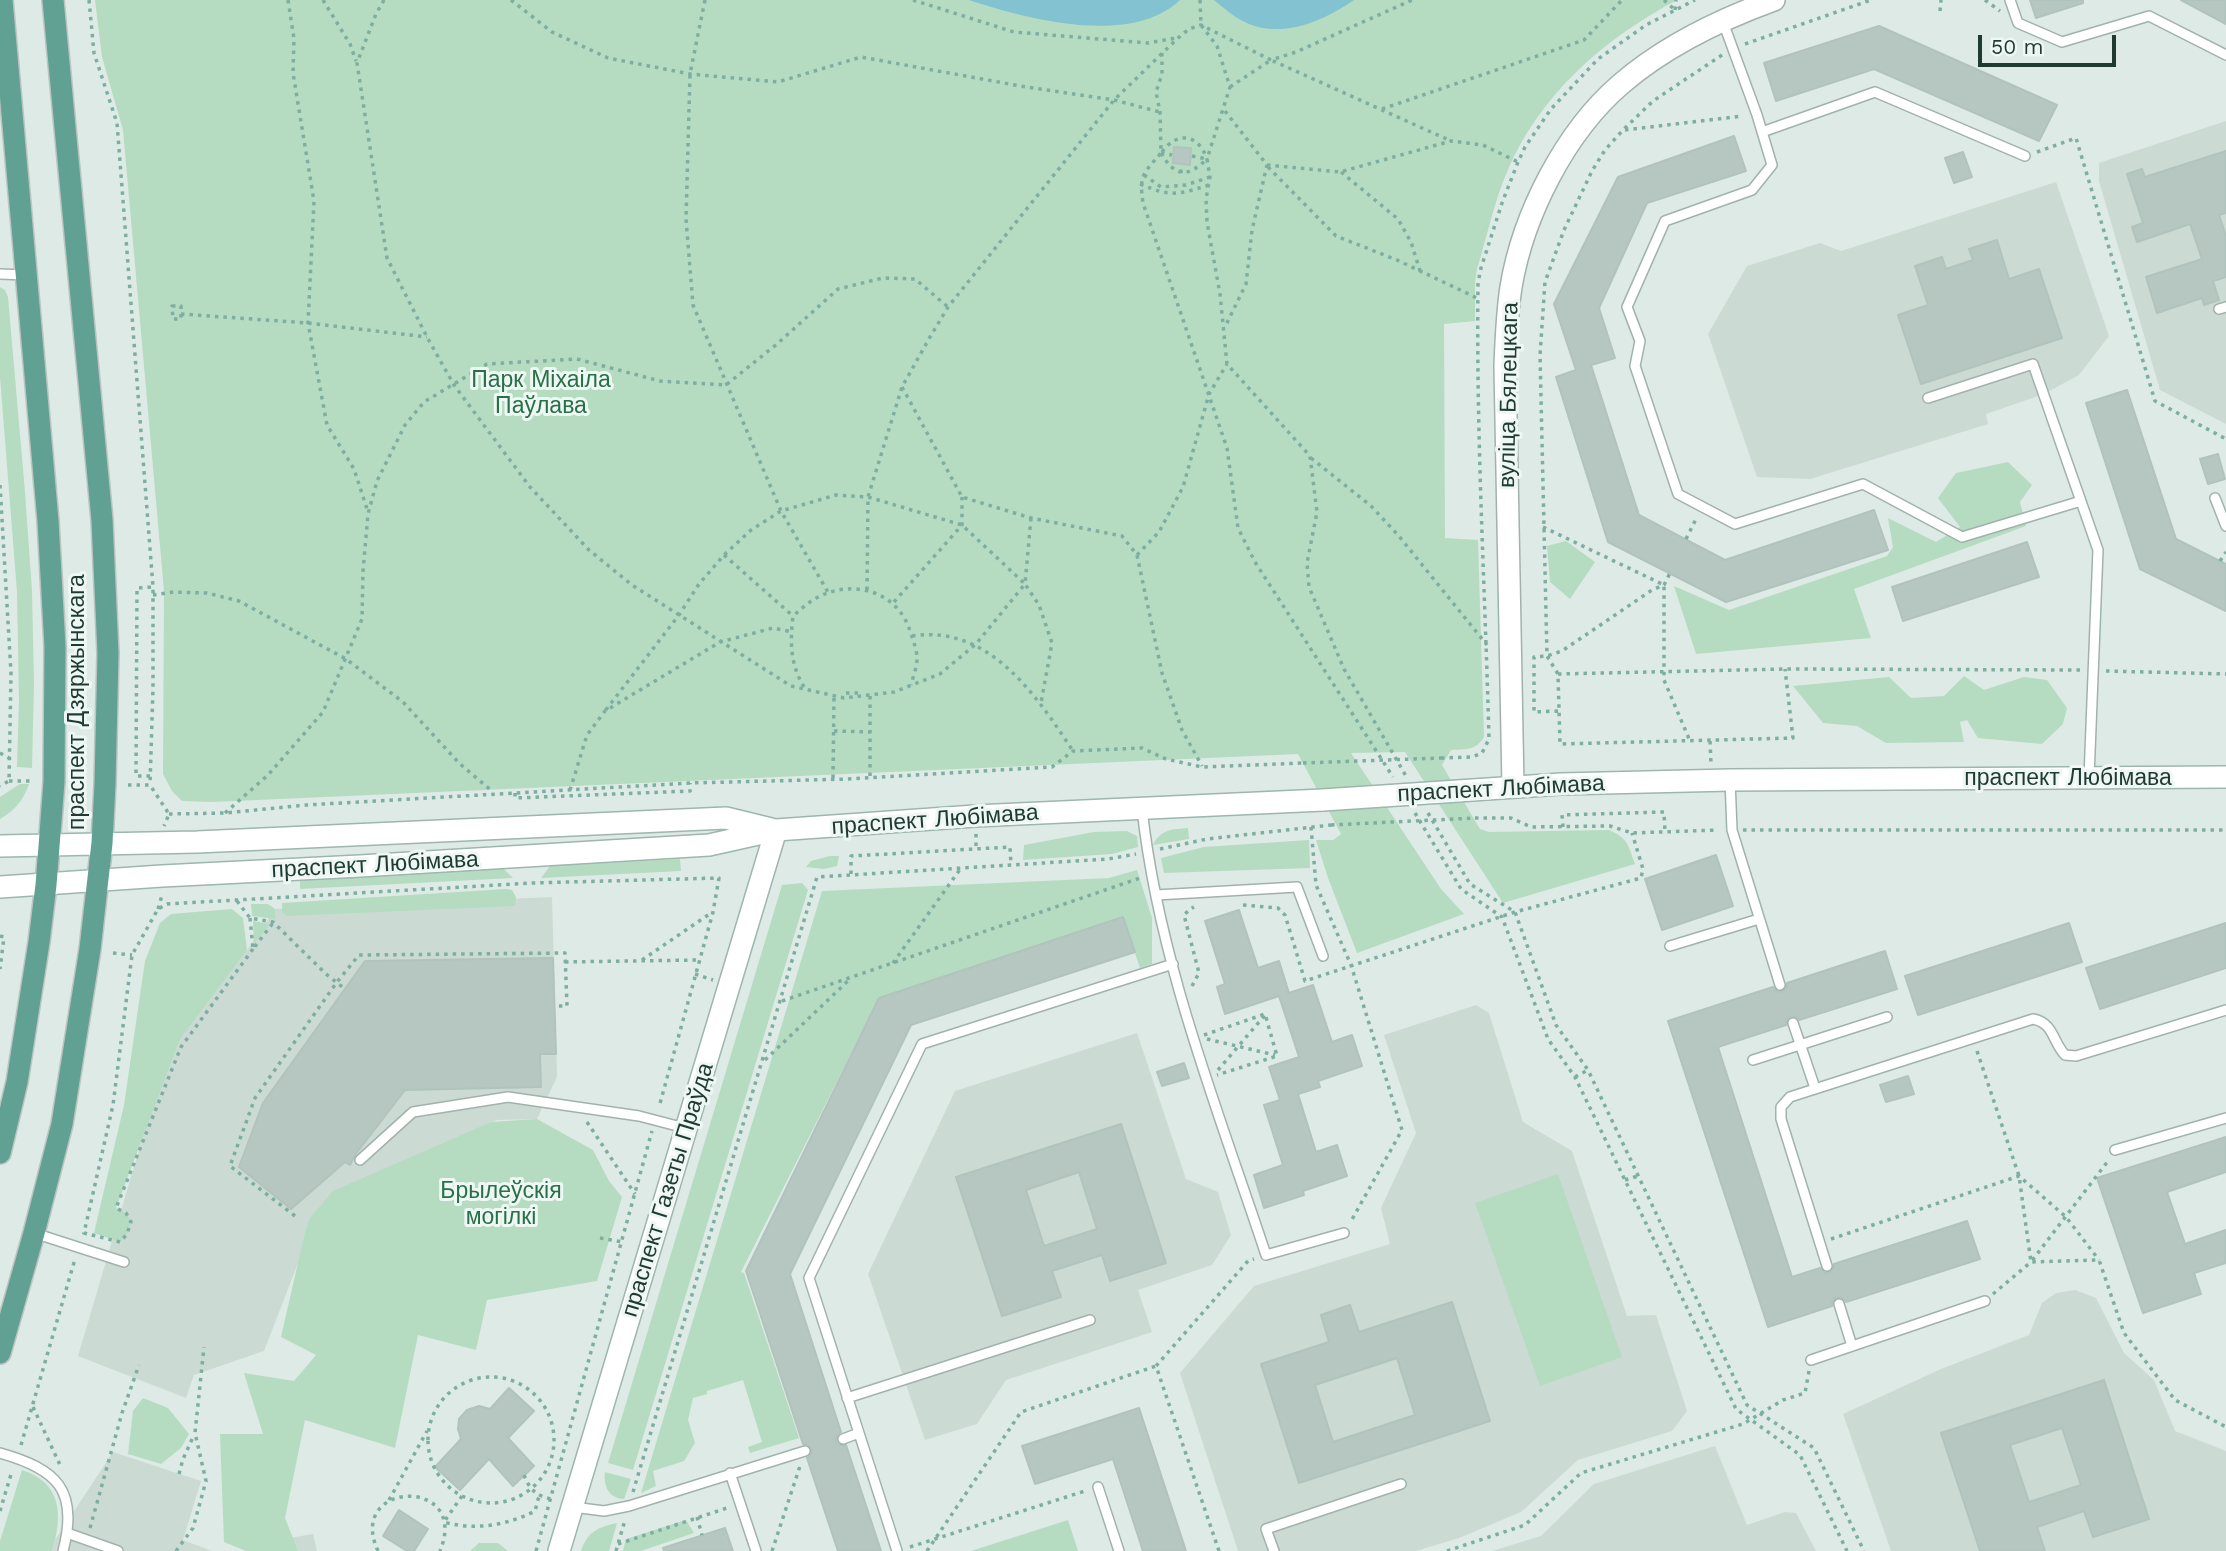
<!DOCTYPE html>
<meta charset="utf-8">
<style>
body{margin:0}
#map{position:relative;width:2226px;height:1551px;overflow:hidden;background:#deeae5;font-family:"Work Sans",sans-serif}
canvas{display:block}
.scale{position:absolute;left:1978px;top:35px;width:138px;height:32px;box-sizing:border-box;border:4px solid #1f3a33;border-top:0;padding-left:9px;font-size:21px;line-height:24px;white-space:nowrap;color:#1f3a33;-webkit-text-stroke:5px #eef7f3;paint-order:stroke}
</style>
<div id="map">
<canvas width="2226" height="1551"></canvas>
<div class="scale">50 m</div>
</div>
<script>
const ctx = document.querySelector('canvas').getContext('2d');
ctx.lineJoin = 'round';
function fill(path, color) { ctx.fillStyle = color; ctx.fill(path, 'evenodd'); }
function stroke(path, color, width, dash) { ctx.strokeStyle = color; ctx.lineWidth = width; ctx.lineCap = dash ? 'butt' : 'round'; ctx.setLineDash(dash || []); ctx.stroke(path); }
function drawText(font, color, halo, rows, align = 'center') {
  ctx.font = font + ' "Work Sans",sans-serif'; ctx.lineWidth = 6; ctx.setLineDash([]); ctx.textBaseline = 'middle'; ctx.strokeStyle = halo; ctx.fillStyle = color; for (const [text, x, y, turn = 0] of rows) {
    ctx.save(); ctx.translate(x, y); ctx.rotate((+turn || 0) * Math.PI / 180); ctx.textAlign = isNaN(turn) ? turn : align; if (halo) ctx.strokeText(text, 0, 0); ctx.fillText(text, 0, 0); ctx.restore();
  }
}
const built = new Path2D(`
 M2226,121V424L2160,390L2099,181V163Z
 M2056,182L2109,336L2079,375L2044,394L1986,414L1988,424L1810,479L1757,477L1708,334L1747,266L1820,243L1841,251Z
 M552,897L557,1077L537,1119L497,1120L445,1143L305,1232L300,1258L264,1351L194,1375L186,1398L78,1356L147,1123L179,1037L207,998L247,950L275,909Z
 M1476,1005L1489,1013L1523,1122L1572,1151L1627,1316L1656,1315L1687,1411L1672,1431L1578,1460L1521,1512L1459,1538L1416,1551H1238L1180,1373L1254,1286L1390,1244L1381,1208L1416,1133L1384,1035Z
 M1137,1033L1186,1179L1218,1192L1231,1235L1212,1265L1138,1290L1152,1332L1006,1380L977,1424L925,1440L868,1274L955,1091Z
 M2075,1290L2096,1298L2124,1353L2154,1380L2175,1431L2226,1451V1551H1891L1843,1414L1941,1369L2029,1335L2042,1303L2056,1293Z
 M1715,1446L1747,1525L1785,1512L1796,1513L1816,1551H1492L1541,1536L1594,1484Z
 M113,1452L201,1481L183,1540L212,1551H52L55,1540Z
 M313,1534L317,1551H249L248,1545Z`);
const green = new Path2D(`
 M95,0H1677C1605,38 1539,95 1507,172C1494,202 1487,237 1477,269L1475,283V321L1444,324L1445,538L1478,540L1484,737C1476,751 1465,749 1451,750L1442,765L1480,829L1489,832L1609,830C1629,839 1628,845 1635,864L1503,903L1405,752L1351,753L1441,889L1464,914L1357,953L1328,878L1316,840H1333L1341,834L1298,754L212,802L182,801L172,791L163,774L164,591L123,130L102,57Z
 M0,287L5,290L8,297L25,492L32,591L34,683L32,768L17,767L19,701L17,592L0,377Z
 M2008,462L2032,485L2020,502L2026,526L1854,589L1871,638L1696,654L1674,586L1729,610L1887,556L1893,547L1888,518L1936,542L1960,527L1938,498L1956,473Z
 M1566,541L1595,562L1570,599L1550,582L1547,546Z
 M1964,676L1984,690L2024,677L2047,680L2067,708L2063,724L2042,744L1978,738L1967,720L1960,722L1964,742L1886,743L1857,726L1823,723L1793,686L1889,677L1911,698L1944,696Z
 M20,784H29C24,800 14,811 0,819V797Z
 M1188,828L1189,839L1153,845C1160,830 1172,829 1188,828Z
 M1127,831L1137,836L1138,847L1112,854L1023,860L1024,845L1094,832Z
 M1309,840L1310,868L1164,873L1161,858L1204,847Z
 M830,856H839L837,866L824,869L806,867L811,861Z
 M680,859L681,871L541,878L550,866Z
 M502,867L513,878L300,889V879Z
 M1137,870L1152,918V964L1140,968L1123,917L879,998L741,1272L744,1273L799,1438L750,1453L748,1447L762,1442L743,1380L707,1391V1394L693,1398L688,1420L695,1443L684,1461L653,1471L656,1486L641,1493L822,891L1109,878Z
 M802,883L808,890L633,1470L608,1463L782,885Z
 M506,889L512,890L516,897L515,906L286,916L282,911V903Z
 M251,904H268L275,909V919L252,916Z
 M232,909L243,918L247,950L180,1039L116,1208L126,1213L131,1222L127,1234L120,1242L94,1233L124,1105L145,961L160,923L171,914Z
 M253,921L270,924L254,944Z
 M537,1119L593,1150L609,1181L622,1197L597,1281L487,1300L476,1350L418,1335L395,1448L305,1420L285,1518L298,1551H246L224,1542L220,1434H263L244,1373L294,1381L316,1355L281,1337L305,1232L310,1218L333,1191L491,1122Z
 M1558,1174L1622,1357L1540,1386L1475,1203Z
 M143,1398L168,1408L189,1434L181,1448L161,1464L128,1454L133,1411Z
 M22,1470C62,1483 63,1515 52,1551H0V1541Z
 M605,1472L631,1479L624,1499C609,1499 603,1485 605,1472Z
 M686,1520L694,1533L641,1551H623L626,1539Z
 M1068,1520L1078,1551H971Z
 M617,1523L609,1551H581C587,1532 598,1527 617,1523Z
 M479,1543H498L508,1551H470Z`);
const water = new Path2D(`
 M969,0H1180C1131,47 1026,19 969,0Z
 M1214,0H1354C1322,22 1278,41 1241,20C1231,15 1223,7 1214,0Z`);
const building = new Path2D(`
 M2030,0H2083V3L2036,18Z
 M2181,0H2226V24Z
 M1879,26L2057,105L2039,141L1874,69L1776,101L1764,63Z
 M1734,136L1746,171L1647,203L1599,308L1615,358L1591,365L1639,515L1725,560L1874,510L1888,550L1726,602L1608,542L1556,377L1576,370L1554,304L1618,177Z
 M1174,147L1191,148L1190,165L1173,163Z
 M2226,151V213L2219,215L2226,236V277L2213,281L2219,300L2204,305L2202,298L2157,313L2146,277L2202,259L2190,224L2137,242L2132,227L2143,223L2127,174L2142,169L2145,177Z
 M1963,152L1972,177L1954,183L1945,158Z
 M1997,240L2009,279L2039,269L2062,338L1921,384L1898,315L1928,305L1915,266L1942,257L1946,269L1973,260L1969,249Z
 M2127,390L2176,539L2226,564V611L2140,569L2086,403Z
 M2218,454L2225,479L2208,484L2200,459Z
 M2027,542L2039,577L1903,621L1892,587Z
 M1716,855L1733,906L1662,930L1645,879Z
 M1239,910L1258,968L1279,961L1289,993L1313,985L1332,1042L1352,1035L1362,1066L1318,1081L1320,1087L1298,1094L1316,1152L1337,1145L1347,1176L1303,1191L1304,1195L1264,1208L1254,1175L1283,1165L1264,1105L1280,1100L1269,1067L1299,1057L1279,996L1225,1014L1217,987L1225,984L1205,921Z
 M1123,917L1135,952L911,1025L790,1274L841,1432L837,1435L836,1441L839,1445H846L881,1551H838L807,1458L812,1453L811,1448L807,1444H803L746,1271L879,998Z
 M2069,923L2082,962L1918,1015L1905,976Z
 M2226,923V968L2100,1009L2086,968Z
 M1885,951L1897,989L1799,1020L1797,1017L1791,1016L1787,1019L1786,1025L1718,1047L1792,1277L1820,1268L1825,1273L1830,1272L1834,1268V1264L1967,1221L1980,1259L1846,1302L1841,1297L1836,1298L1832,1302V1306L1768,1327L1668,1021L1773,987L1778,992L1783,991L1787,987V983Z
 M553,958L556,1054H540L541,1087L405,1090L355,1155L350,1165L345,1162L291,1209L239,1167L263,1103L365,961Z
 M1184,1063L1189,1078L1162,1086L1157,1072Z
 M1908,1076L1914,1094L1886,1102L1880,1085Z
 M1121,1124L1166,1263L1110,1281L1102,1255L1052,1271L1061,1297L1002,1316L956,1177ZM1079,1172L1097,1229L1044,1246L1026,1190Z
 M2226,1137V1172L2167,1192L2185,1244L2226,1230V1263L2194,1273L2201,1294L2143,1313L2097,1178Z
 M1452,1302L1490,1421L1299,1483L1261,1364L1329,1342L1321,1315L1350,1305L1359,1332ZM1397,1358L1415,1415L1333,1442L1315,1385Z
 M2104,1380L2149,1519L2093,1537L2084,1511L2037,1527L2045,1551H1980L1941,1433ZM2062,1428L2081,1485L2029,1502L2010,1445Z
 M509,1388L534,1411L508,1438L534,1466L513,1486L489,1459L460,1490L435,1467L461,1439L458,1429L459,1419L467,1410L479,1406L490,1409Z
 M1139,1408L1186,1551H1143L1113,1459L1035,1484L1022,1446Z
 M399,1510L428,1529L414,1551H407L383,1536Z
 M725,1528L733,1551H664L663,1548Z`);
const path = new Path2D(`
 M89,0L94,53L117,123L153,587V688L150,785
 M288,0L294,39L293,73L314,201L308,323L327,425L354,469L368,512
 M323,0L350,44L356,61
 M384,0L376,14L357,63L387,258L427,337L454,385L530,487L589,550L632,585L791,686L844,698L894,692L940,674L976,644L1025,584L962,525L868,497L836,495L781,511L751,530L724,555L699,584L679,615L605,711
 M511,0L552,32L608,58L690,74L778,82L861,57L1026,87L1114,100L1160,112
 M705,0L690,74L686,219L693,305L781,511L829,594
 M913,0L1014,32L1148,43L1176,38
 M1200,0L1201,25L1217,46L1230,87L1207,159L1210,177L1206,199L1207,222L1220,294L1227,364L1310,456L1317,512L1307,563L1309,587L1344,669L1406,776
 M1664,0L1675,10
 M1985,0L2000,11
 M1675,10L1676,0
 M1940,11L1941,0
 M1745,44L1871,0
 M1162,53V74L1156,92L1160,112L1161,153C1143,174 1139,175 1143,203L1227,448L1238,528L1255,562L1393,777
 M1722,55L1653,101L1623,130L1605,150L1592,171L1564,230L1545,282L1540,355L1547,656L1558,674L1560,744L1793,738L1785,669
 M1230,87L1271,60L1451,141
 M1382,109L1584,40L1622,0
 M1225,111L1267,165L1252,230L1246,284L1225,327
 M1625,130L1743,116
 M1162,152C1178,130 1199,135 1207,159
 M2037,152L2076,138L2155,401L2226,439
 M1161,153C1175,177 1187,178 1207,159
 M1161,153L1172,155
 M1192,156L1207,159
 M1267,165L1340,172L1451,141L1483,145L1518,162
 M1268,167L1336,236L1397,260L1477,298
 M1341,172L1398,219L1411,242L1420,271
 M1181,173V165
 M1144,175L1161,187L1186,185L1210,177
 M1140,184C1171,197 1177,195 1209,185
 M172,306H181V319H173Z
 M181,314L308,323L427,337
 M902,387L962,497L1031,518L1122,536L1137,555L1162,673L1182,730L1202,766
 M1311,458L1371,506L1398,535L1487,645
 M0,485L11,673L9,781L0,786
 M1031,518L1025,584L1039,605L1052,643L1041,703
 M1543,527L1664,585V680L1690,741
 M1686,539L1696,519
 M724,555L793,616
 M1137,555L1159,532L1183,487L1209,394L1227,364
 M2220,561L2226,552
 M867,590L868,497L902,387L930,337L948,307L1114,100L1178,38L1189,29L1201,25L1271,60L1296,52L1412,0
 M153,595L174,592L207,593L239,601L346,659L403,702L459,763L493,792
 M894,602L962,525V497
 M912,636C989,624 1036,695 1073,751
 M2106,671L2226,674
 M1558,674L1785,669L2081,670
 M804,687C790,664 790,642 793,616C799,611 804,606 810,602C844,578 894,587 909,628C912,637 917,649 917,659C917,667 913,677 911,685
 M846,693H860
 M870,696V778
 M1558,711L1534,712V657L1547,656L1562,651L1652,590L1664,585L1670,573
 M834,731L870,732
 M1710,741L1711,763
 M0,753L9,758
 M1441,758L1472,757L1482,753L1489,739C1485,587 1476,435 1478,283L1481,268L1502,203L1518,162L1525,147L1551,109L1598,59L1646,25L1695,0
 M150,776H136L137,588L153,587
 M833,778L834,696
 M9,781H31
 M128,785H150L169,814L164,826
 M570,790L587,735L605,711L720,642L773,628L792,632
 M515,793V798L690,791V783
 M225,813L268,775L323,712L362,619L363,571L368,514L377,481L405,425L424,402L487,364L577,359L660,381L726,385L777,344L838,289L883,278L915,279L948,307
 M1415,813L1461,889L1502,917L1548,1039L1575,1077L1736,1409L1800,1455L1847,1551
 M1428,813L1470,884L1515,912L1556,1025L1588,1070L1747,1405L1814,1448L1864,1551
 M169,814L225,813L306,805L690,783L848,779L1052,767L1073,751L1142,748L1166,759L1202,767L1303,763
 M1475,818H1511L1531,827L1610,826L1632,833L1718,830
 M1311,827L1316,885L1351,965L1402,1130L1350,1223
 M1563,827L1562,815L1664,812L1665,832
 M1743,830H2226
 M976,834V849
 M1160,849L1207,839L1331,825
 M851,874V856L1010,847L1011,865
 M237,901L250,918L273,922L326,974L345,989
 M1243,905L1278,908L1285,915L1305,981L1515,912L1641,878L1643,869L1632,833
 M158,909L162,895
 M250,918L253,949L273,923
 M0,936L4,937L0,969
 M253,949L181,1047L116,1208L126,1213L131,1222L127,1234L120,1242L84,1233L113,1105L132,955L158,909L167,904L532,883L719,878L713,912L659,1107
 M113,953L132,955
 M642,960L711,913
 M565,962L699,960
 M893,963L961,868
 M695,974L713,980
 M1192,986L1199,973L1184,915L1190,909L1194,907
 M782,1001L1140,878
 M1204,1035L1265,1014L1277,1056L1217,1075
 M1207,1039L1275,1055
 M1977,1051L2019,1176L2031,1262L2108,1161
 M765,1060L850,979
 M1218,1070L1265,1015
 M1575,1077L1588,1070
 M587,1122L635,1194
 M1625,1180L1638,1176
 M295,1216L230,1166L255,1098L337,982L359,955L565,953L567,1006H555
 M600,1238L623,1242
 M1831,1239L2019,1176L2066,1217L2099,1260
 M1993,1294L2031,1262L2099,1260L2124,1333L2175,1400L2226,1427
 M428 1440a63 63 0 1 1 126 0a63 63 0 1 1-126 0Z
 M33,1407L61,1467
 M21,1445L75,1259
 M179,1474L183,1459L194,1435
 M524,1475C530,1490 536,1496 552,1499
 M633,1492L817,877L1108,859L1136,854
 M462,1496L444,1522C474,1531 508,1525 535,1511L539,1496
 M389,1500L427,1431
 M0,1511L12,1471
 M697,1517L702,1535
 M90,1528L122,1413L139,1365
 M618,1544L730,1507
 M910,1547L1085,1491
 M176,1551L193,1528L206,1481L195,1433L204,1347
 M378,1551C345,1480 471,1476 440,1551
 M536,1551L652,1131
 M616,1551L625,1520
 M772,1551L800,1466
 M927,1551L1021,1412L1156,1366
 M1219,1551L1156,1366L1248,1261L1254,1259
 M1447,1551L1525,1525L1581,1473L1743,1424L1783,1400L1805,1393L1809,1371`);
const service = new Path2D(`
 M2010,0L2018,23L2062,42L2149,16L2226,55
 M1723,22L1757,115L1772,165L1752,190L1665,221L1627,307L1640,341L1635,366L1678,494L1735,524L1863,484L1962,537L2081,501
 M1762,132L1875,92L2025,156
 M0,274L26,275
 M2219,309L2226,307
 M1928,398L2033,364L2098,550L2089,777
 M2215,498L2226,526
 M1730,780L1732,830L1780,985
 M1142,809C1159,963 1218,1110 1266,1255L1344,1233
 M1156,895L1297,887L1323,956
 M1670,946L1759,919
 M1793,1023L1815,1088
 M1753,1060L1887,1017
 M2115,1150L2226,1118
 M360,1160L413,1112L508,1097L639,1116L685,1128
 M34,1233L124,1262
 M1827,1266L1781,1119V1107L1790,1097L2033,1019C2054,1023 2052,1041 2065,1055L2076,1056L2226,1010
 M1839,1304L1852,1346
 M1811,1360L1985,1301
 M847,1398L1090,1320
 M843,1439L859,1433
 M0,1453C57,1469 79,1490 63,1551
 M730,1473L756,1551
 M1098,1487L1119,1551
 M573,1507L604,1511L629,1506L805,1451
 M67,1533L118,1551
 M897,1551L809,1278L922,1044L1173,964
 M1274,1551L1266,1529L1401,1484`);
const tertiary = new Path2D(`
 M1513,787L1505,366C1506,339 1507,313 1511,287C1523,215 1565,132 1621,84C1665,46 1719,20 1774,0`);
const secondary = new Path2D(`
 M1458,791L1561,784L1730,780L2226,777
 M0,846L197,842L726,818L771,829
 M0,887L162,876L360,866L709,845L776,830L975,816L1323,800
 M559,1551L776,830`);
const primary = new Path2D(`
 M0,1153L17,1082L39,942L46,885L54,782L55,647L48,521L2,0
 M0,1353L34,1233L62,1124L90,949L102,843L105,784L108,653L102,520L53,0`);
const pathBridge = new Path2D(`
 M1303,763L1441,758
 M1331,825L1475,818`);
const secondaryBridge = new Path2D(`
 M1323,800L1458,791`);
const parkNames = [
 ["Парк Міхаіла",541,380],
 ["Паўлава",541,406],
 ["Брылеўскія",501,1191],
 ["могілкі",501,1217]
];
const streetNames = [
 ["вуліца Бялецкага",1509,395,-89],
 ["праспект Дзяржынскага",77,702,-90],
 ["праспект Любімава",2068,778],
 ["праспект Любімава",1501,789,-3],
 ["праспект Любімава",935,820,-4],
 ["праспект Любімава",375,865,-3],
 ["праспект Газеты Праўда",668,1190,-73]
];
fill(built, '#ccdad4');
fill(green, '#b5dcc1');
fill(water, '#83c2d1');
fill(building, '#b6c7c1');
stroke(building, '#b0c3bc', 2);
stroke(service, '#a1b2ac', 12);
stroke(tertiary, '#a1b2ac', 24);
stroke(secondary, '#9db6ae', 24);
stroke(primary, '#bcc4c2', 24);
stroke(path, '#7daea1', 3.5, [3.5, 5]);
stroke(service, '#fff', 9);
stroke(tertiary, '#fff', 21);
stroke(secondary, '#fff', 21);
stroke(primary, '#61a193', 21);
stroke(secondaryBridge, '#9db6ae', 24, []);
stroke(pathBridge, '#7daea1', 3.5, [3.5, 5]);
stroke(secondaryBridge, '#fff', 21);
drawText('23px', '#287148', '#eef7f3', parkNames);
drawText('23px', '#1f3a33', '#eef7f3', streetNames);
</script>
